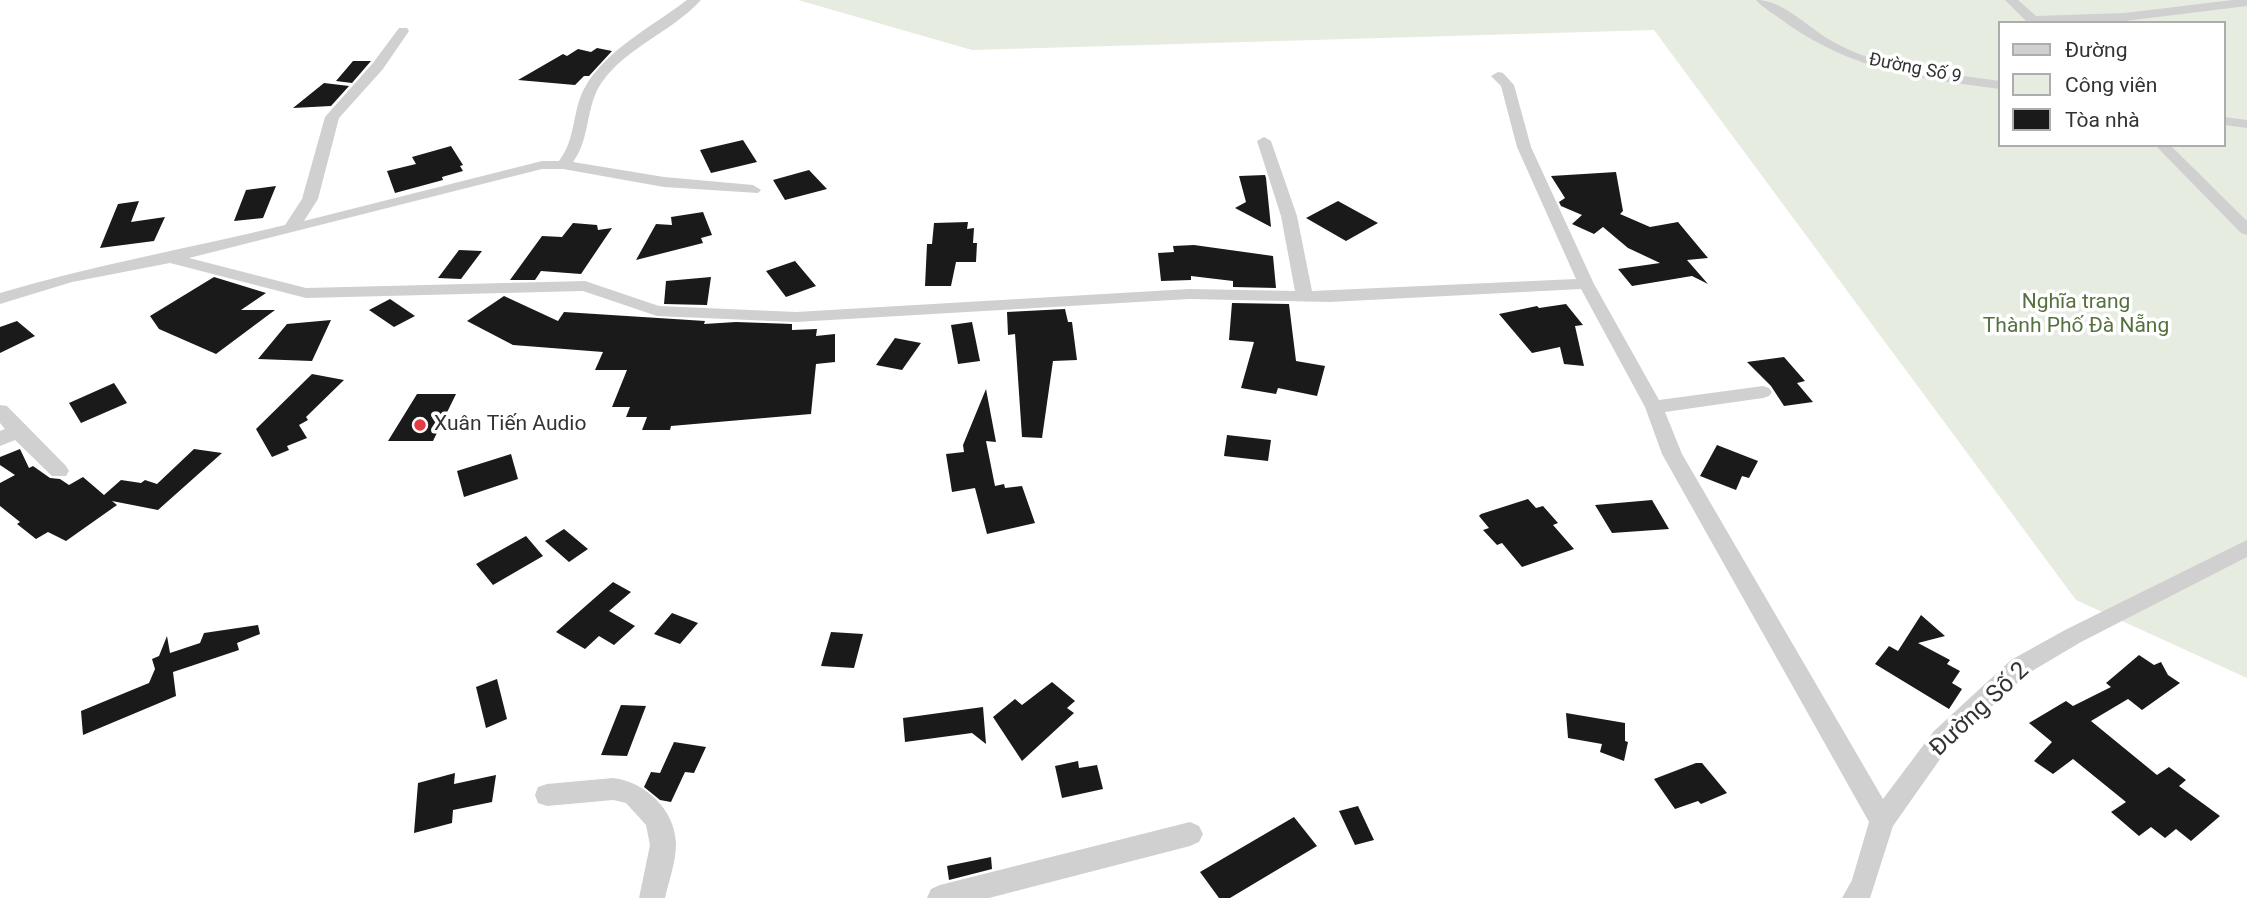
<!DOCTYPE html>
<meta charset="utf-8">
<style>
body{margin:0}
#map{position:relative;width:2247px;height:898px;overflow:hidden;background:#fff;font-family:Roboto,sans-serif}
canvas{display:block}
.legend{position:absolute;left:1998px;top:21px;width:228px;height:126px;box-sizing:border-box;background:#fff;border:2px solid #adadad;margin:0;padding:9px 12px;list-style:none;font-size:21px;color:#333}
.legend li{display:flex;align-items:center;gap:14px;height:35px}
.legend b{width:35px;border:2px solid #adadad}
</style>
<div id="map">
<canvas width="2247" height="898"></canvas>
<ul class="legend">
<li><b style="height:9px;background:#d0d0d0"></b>Đường</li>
<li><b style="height:19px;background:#e6ecdf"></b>Công viên</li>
<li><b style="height:19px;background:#1a1a1a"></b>Tòa nhà</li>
</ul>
</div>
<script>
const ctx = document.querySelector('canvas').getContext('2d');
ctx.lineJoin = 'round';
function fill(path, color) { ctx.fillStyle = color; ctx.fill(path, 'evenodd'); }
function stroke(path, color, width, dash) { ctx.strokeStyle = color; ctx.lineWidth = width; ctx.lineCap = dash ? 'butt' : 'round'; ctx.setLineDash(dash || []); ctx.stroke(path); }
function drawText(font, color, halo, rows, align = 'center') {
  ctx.font = font + ' Roboto,sans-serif'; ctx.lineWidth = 7; ctx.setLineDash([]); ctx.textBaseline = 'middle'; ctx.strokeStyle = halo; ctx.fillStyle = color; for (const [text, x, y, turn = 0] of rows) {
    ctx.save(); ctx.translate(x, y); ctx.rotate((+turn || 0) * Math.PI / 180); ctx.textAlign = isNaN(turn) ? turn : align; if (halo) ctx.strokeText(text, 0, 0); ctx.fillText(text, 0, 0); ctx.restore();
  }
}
const green = new Path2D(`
 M798,0H2247V678L2076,600L1654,30L972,50ZM2000,23H2224V145H2000Z`);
const building = new Path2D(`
 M597,48L612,51L589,76H584L575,85L518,80L563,54L567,56L578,49L591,52Z
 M353,61H371L352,83L336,81Z
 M324,83L349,86L331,106L293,108Z
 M743,140L757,162L711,173L700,150Z
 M451,146L463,165L460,166L463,171L442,177L443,180L395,193L387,171L416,164L412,157Z
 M809,170L827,189L785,200L773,180Z
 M1616,172L1623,211L1620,214L1650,227L1678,222L1708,258L1687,260L1708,284L1692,276L1632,286L1618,269L1660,263L1628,248L1603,227L1594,234L1572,224L1582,215L1561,206L1559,202L1565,198L1551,176Z
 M1265,175L1266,178L1271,227L1235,208L1246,202L1239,176Z
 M276,186L263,218L234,221L246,190Z
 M139,201L131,222L165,217L154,241L100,248L118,204Z
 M1338,201L1378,223L1346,241L1306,218Z
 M703,212L712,235L701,238L703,243L636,260L656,224L672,225L671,217Z
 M968,222L967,229L974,228L973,243H977L976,262H956L951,286H925L927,244H932L934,223Z
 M573,223L597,225L598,230L612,228L581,274L541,271L535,280H510L542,236L562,237Z
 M1194,245L1273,256L1276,288L1233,287V281L1191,276V280L1161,281L1158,253L1174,252L1173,246Z
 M459,250L482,251L461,279L438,278Z
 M795,261L816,286L786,297L766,271Z
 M214,277L266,293L241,310H275L216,354L159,329L150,316Z
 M711,277L707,305L664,304L666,281Z
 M504,296L558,321L564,312L705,321L704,324L736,322L792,324V330L817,329L816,336L835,334V362L816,364L811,414L671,426L670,430H642L647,417H626L630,407H612L627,370H595L603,352L513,345L467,321Z
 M390,299L415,316L394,327L369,310Z
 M1232,303L1289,304L1296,361L1325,366L1317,396L1278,388L1276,394L1241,388L1254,342L1229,340Z
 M1566,304L1583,325L1575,326L1584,366L1564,364L1560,347L1532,353L1499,314L1537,306L1539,308Z
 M1065,309L1068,322H1072L1077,360L1053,361L1042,438L1022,437L1015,334L1008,335L1007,312Z
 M331,320L312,361L258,359L287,324Z
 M17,321L35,336L0,353V327Z
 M972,322L980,361L958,364L951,325Z
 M895,338L921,343L902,370L876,365Z
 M1784,357L1805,381L1797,383L1813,402L1784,406L1771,386L1747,362Z
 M312,374L344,380L306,417L308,420L299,425L307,438L287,446L289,450L272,457L256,429Z
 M114,383L127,403L81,423L69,403Z
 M986,389L996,442L986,441L995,486L1004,484L1005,488L1022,486L1035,523L987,534L975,488L952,492L946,454L964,452L963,445Z
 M417,394H456L433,441H388Z
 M1227,435L1271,440L1268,461L1224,456Z
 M1717,445L1758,461L1749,478L1742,476L1736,490L1700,476Z
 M20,449L29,468L33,466L50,478L60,479L69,485L83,477L104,495L121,480L141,483L145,480L157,484L194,449L222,453L158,510L112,501L117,505L66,541L48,532L36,539L17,524L20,522L0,506V483L15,475L0,465V457Z
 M511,454L518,479L464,497L457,471Z
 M1528,499L1536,508L1543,506L1558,523L1553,525L1574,549L1522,567L1502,543L1497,545L1483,530L1489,528L1479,516L1481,514Z
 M1652,500L1669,529L1612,533L1595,505Z
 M564,529L588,549L569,562L545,541Z
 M526,536L543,556L493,585L476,564Z
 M613,582L631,592L609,611L635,626L614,645L599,636L585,649L556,632Z
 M672,613L698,623L680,644L654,634Z
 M1921,615L1945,636L1918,643L1950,660L1947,664L1960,671L1952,683L1962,689L1949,709L1875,664L1889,646L1898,651Z
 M258,625L260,634L237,643L239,650L173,672L176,696L83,735L81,711L149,683L155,669L152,659L159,656L167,636L170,653L200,643L204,633Z
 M831,632L863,634L854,668L821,666Z
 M2139,655L2154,665L2161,662L2168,675L2180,683L2142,710L2128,699L2091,721L2157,775L2169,767L2186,780L2179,786L2220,816L2191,841L2176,829L2165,838L2151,827L2139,836L2111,812L2126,802L2073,759L2053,774L2034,761L2052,742L2029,723L2066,701L2073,706L2111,687L2106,683Z
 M497,679L507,719L486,728L476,687Z
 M1052,682L1075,701L1067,708L1074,713L1022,761L993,717L1015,699L1022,705Z
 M621,705L646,706L627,756L601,755Z
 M983,707L986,744L972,733L905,742L903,718Z
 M1566,713L1625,723V741L1628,742L1624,761L1600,752L1602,744L1568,738Z
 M674,742L706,747L694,773L685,772L671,802L660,800L644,787L651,772L660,773Z
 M1078,761L1079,768L1097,765L1103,789L1062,798L1055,766Z
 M1696,763H1702L1727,793L1701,804L1698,801L1675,809L1654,779Z
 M455,773L454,784L496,775L492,802L453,810L452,823L414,833L418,783Z
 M1358,806L1374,840L1355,845L1339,811Z
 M1294,817L1317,846L1230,898H1219L1200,872Z
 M991,857L992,869L949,880L947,866Z`);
const street = new Path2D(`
 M687,0H701C672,32 628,46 602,82C585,106 591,138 573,162L664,177L753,185L761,190L758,193L664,187L563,169H542L189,258L306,288L585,281L659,306L796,312L1189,289L1295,291L1281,216L1257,141L1264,137L1271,141L1297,216L1312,291L1576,279L1517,147L1501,86L1491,76L1498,72L1503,73L1514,85L1531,147L1594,284L1659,400L1763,386L1769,388L1772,392L1769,396L1763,398L1665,412L1682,454L1883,799L1934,731L2011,660L2065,630L2247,540V557L2081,642L2027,674L1950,745L1893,826L1870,898H1842L1852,880L1869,822L1662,454L1645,407L1581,289L1330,302L1189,299L796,322L657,316L583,291L306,298L170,263L72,282L0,304V293C94,265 190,248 285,225L302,199L325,117L373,63L399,28H407L409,31L383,69L339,118L318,199L304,221L542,161H559C576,139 572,112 584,89C605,50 653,26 687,0Z
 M1756,0C1783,0 1806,26 1830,40C1881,70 1942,72 2000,81V89C1918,78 1856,72 1786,23C1776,15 1764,9 1756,0Z
 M2005,0H2018L2036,16L2125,13L2233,0H2247V6L2125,21L2028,23Z
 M2224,117L2247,120V128L2224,125Z
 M2155,145H2170L2247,221V235L2241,233Z
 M0,405L7,406L66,466L69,471L66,476H52L15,440L0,446V431L5,429L0,423Z
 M613,778C645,782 675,809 676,844C676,861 669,881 665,898H639L650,845L646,825L626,803L613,800L547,806L538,803L535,795L538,787L547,784Z
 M1190,822L1199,826L1203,834L1199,842L1190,846L989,898H927L931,889L940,885Z`);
const markers = [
 [420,425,7,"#e63946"]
];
const farStreetnames = [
 ["Đường Số 9",1915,69,11]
];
const parkNames = [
 ["Nghĩa trang",2076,303],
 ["Thành Phố Đà Nẵng",2076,327]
];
const poiNames = [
 ["Xuân Tiến Audio",434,425]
];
const nearStreetnames = [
 ["Đường Số 2",1980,710,-43]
];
fill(green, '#e6ecdf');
fill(building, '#1a1a1a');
fill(street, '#d0d0d0');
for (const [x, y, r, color] of markers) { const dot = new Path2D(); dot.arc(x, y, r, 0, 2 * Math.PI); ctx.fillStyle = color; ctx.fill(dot); stroke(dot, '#fff', 2.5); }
drawText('18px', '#333', '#fff', farStreetnames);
drawText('21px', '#56703f', '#fff', parkNames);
drawText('21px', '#333', '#fff', poiNames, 'left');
drawText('24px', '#333', '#fff', nearStreetnames);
</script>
